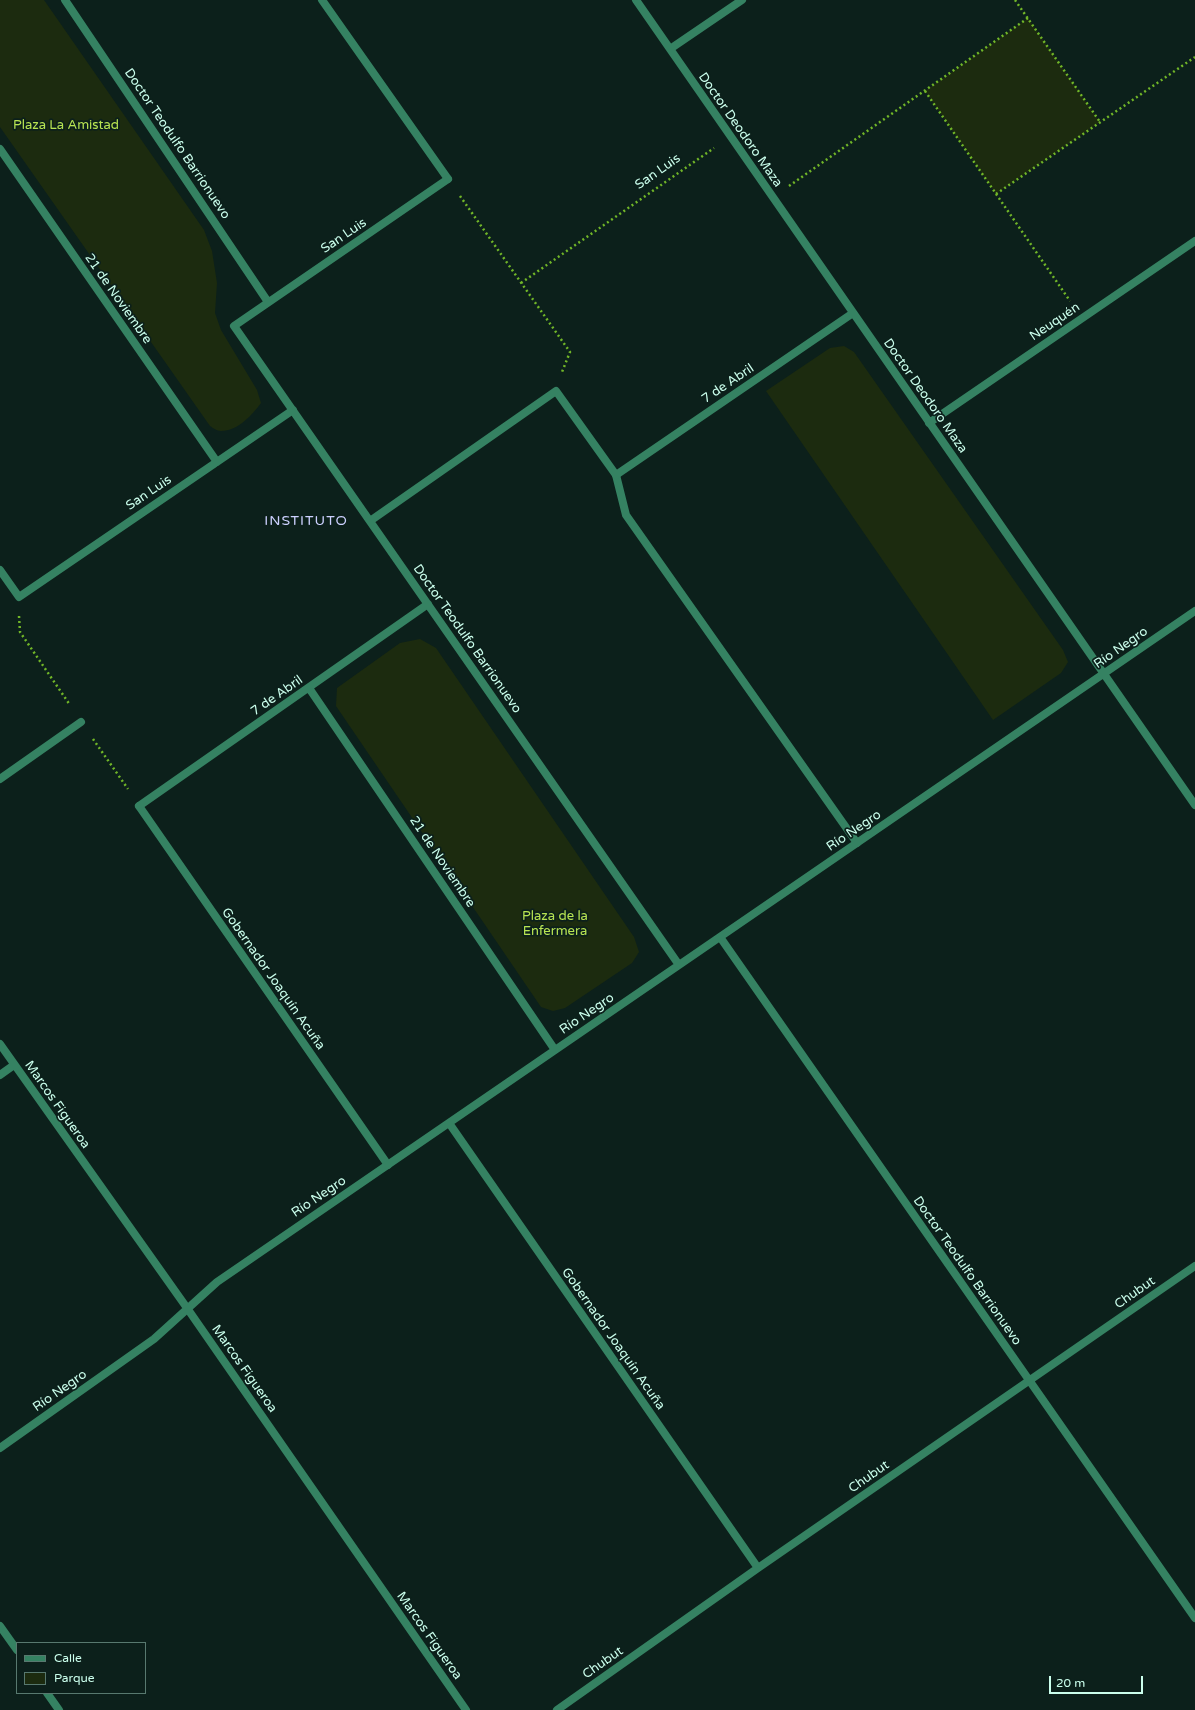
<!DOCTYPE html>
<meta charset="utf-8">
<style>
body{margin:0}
#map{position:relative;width:1195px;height:1710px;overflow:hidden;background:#0c201b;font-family:"Varela Round",sans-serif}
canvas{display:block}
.legend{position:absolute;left:16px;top:1642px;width:130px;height:52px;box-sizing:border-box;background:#0c201b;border:1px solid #58796f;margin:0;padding:5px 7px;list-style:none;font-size:12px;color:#cbffed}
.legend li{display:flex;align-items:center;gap:8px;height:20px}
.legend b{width:20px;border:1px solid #58796f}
.scale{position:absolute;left:1049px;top:1676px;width:94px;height:18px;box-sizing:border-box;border:2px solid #cbffed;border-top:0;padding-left:5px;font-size:12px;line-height:14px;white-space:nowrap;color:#cbffed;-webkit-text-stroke:3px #0c201b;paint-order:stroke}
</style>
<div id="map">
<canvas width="1195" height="1710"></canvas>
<ul class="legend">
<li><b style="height:5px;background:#358262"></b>Calle</li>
<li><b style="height:11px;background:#1c2b0f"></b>Parque</li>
</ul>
<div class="scale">20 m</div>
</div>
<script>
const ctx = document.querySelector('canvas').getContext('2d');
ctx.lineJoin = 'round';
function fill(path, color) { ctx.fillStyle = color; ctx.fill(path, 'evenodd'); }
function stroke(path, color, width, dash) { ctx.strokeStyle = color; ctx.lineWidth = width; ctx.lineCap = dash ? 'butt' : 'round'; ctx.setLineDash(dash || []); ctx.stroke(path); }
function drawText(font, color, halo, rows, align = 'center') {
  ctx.font = font + ' "Varela Round",sans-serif'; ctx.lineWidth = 3.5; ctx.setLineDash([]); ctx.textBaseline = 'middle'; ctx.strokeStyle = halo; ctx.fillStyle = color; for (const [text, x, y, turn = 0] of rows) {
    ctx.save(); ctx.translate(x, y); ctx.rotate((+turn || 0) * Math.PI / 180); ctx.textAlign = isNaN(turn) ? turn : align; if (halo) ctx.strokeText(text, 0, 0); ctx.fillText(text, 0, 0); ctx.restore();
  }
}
const green = new Path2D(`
 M0,0H44L204,230L212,251L217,283L215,313L221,330L257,390L261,403C252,415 238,431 221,431C217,431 213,428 210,426L0,127Z
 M1028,18L1100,122L996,194L925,91Z
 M844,346L854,352L1063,650L1068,662L1061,673L993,720L766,391L830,348Z
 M420,639L436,648L634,937L639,952L632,963L565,1008L553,1011L541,1007L336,706L337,688L400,643Z`);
const path = new Path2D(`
 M1015,0L1100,122
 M925,91L1070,301
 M789,186L1028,18
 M996,194L1195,57
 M460,196L570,352L562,372
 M521,283L714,148
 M19,616L20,632L70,705
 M93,739L128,789`);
const service = new Path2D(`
 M322,0L448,179
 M616,475L626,515L857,843
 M139,806L388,1165`);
const minor = new Path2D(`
 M65,0L268,302
 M636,0L1195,805
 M670,49L742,0
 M0,149L217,462
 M448,179L234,326L679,965
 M929,423L1195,241
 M370,521L556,391L616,475L853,313
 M0,570L19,597L293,410
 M309,688L555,1050
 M0,779L81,722
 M139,806L428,604
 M720,937L1195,1618
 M0,1044L187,1308L466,1710
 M0,1075L14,1065
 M449,1123L758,1568
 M0,1448L154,1339L217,1282L1195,611
 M0,1626L17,1650
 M47,1693L59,1710
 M557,1710L758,1568L1195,1266`);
const parkNames = [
 ["Plaza La Amistad",66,126],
 ["Plaza de la",555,917],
 ["Enfermera",555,932]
];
const streetNames = [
 ["Doctor Deodoro Maza",740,130,55],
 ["Doctor Teodulfo Barrionuevo",177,144,56],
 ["San Luis",658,172,-35],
 ["San Luis",344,236,-34],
 ["21 de Noviembre",118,299,55],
 ["Neuquén",1055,322,-34],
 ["7 de Abril",728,384,-34],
 ["Doctor Deodoro Maza",925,396,55],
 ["San Luis",149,493,-34],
 ["Doctor Teodulfo Barrionuevo",467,639,55],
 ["Río Negro",1121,648,-35],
 ["7 de Abril",277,696,-35],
 ["Río Negro",854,831,-34],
 ["21 de Noviembre",442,862,56],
 ["Gobernador Joaquín Acuña",273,979,55],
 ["Río Negro",587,1014,-34],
 ["Marcos Figueroa",57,1105,55],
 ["Río Negro",319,1197,-34],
 ["Doctor Teodulfo Barrionuevo",967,1271,55],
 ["Chubut",1135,1293,-35],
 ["Gobernador Joaquín Acuña",613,1339,55],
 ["Marcos Figueroa",244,1369,55],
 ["Río Negro",60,1391,-35],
 ["Chubut",869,1477,-35],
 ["Marcos Figueroa",429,1636,55],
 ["Chubut",603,1663,-35]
];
const neighbourhoodNames = [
 ["INSTITUTO",306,521]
];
fill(green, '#1c2b0f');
stroke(path, '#71b628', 2.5, [2, 3]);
stroke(service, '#358262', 8);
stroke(minor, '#358262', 8);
drawText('13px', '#b8e452', '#0c201b', parkNames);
drawText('13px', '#cbffed', '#0c201b', streetNames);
ctx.letterSpacing = '1px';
drawText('14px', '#cdd1ff', '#0c201b', neighbourhoodNames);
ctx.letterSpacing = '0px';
</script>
